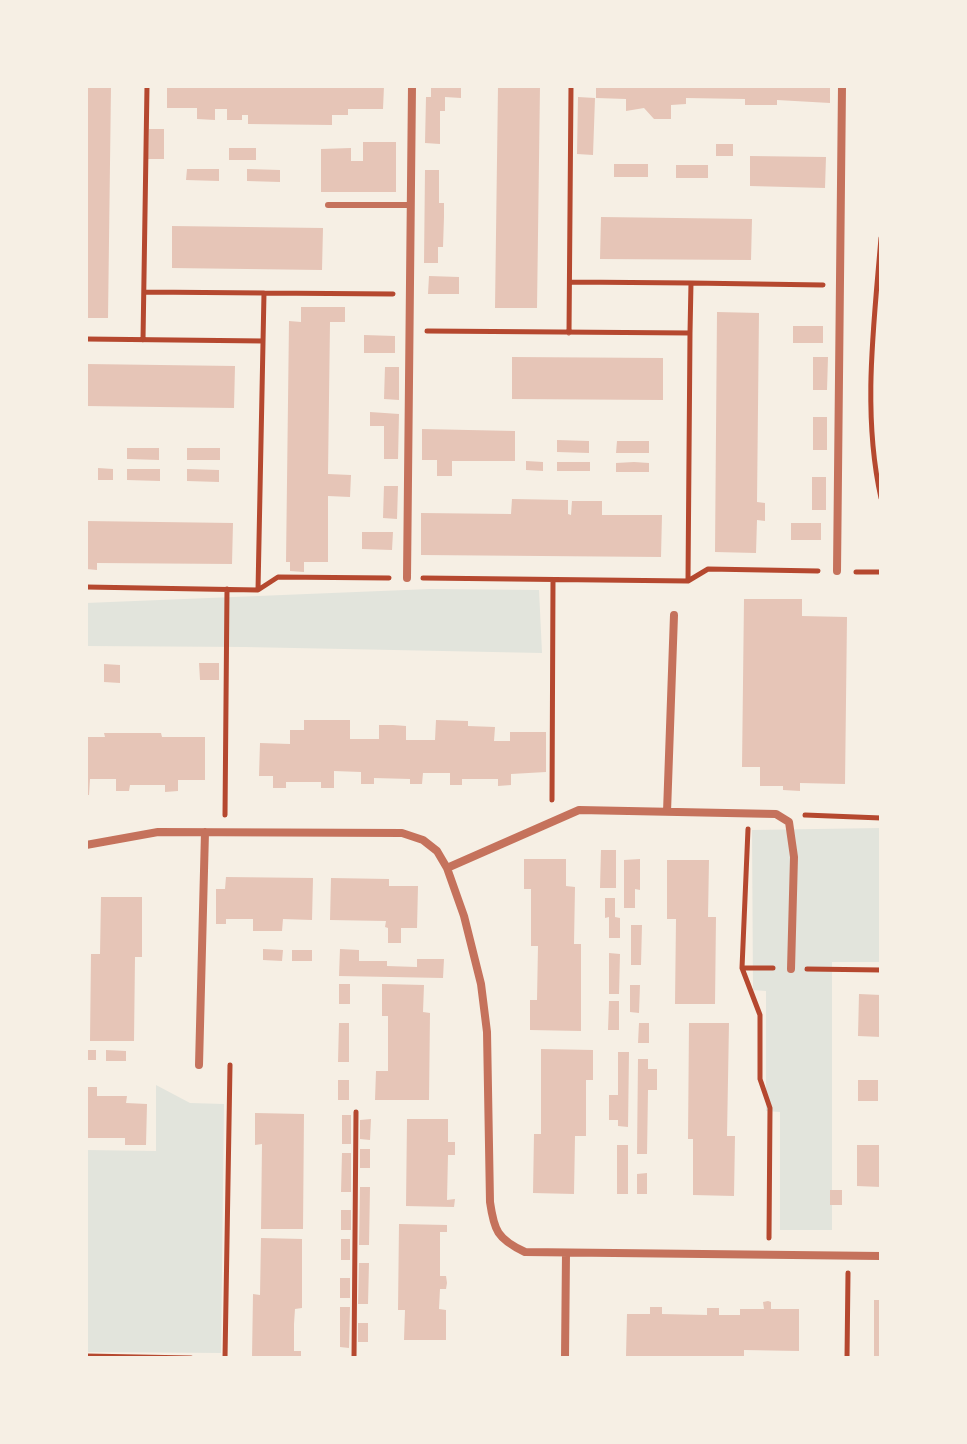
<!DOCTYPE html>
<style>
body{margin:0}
#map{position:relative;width:967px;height:1444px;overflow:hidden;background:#f6efe4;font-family:"Public Sans",sans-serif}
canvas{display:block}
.frame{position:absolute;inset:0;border:88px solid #f6efe4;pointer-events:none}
</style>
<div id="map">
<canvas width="967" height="1444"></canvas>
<div class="frame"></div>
</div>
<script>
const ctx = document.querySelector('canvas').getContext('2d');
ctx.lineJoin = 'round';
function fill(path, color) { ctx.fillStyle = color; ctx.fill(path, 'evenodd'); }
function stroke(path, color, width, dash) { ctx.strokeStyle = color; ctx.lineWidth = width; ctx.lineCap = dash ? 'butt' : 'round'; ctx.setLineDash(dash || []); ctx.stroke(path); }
const green = new Path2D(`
 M430,589L539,590L542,653L245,647L86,646V603Z
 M881,828V962H832V1230H780V1112L766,1111V991L753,990L752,830Z
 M156,1085L190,1103L224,1104L221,1353L86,1352V1150L156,1151Z`);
const building = new Path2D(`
 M86,86H111L108,318H86Z
 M167,86H384L383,109H348V115H332V125L248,124V115H242V120H227V109H215V120L197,119V108H167Z
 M431,86H461V98L445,97V111H440V144L425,143L426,97H431Z
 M498,86H540L537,308H495Z
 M596,86H830V103L777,100V105H745V99L686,98V104L671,105V119H654L644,108L626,111V99L596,98Z
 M578,97L595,98L593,155L577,154Z
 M149,129H164V159H148Z
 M363,142H396V192H321V149L351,148V161H363Z
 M716,144H733V156H716Z
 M229,148H256V160H229Z
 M750,156L826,157L825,188L750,186Z
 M614,164H648V177H614Z
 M676,165H708V178H676Z
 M187,169H219V181L186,180Z
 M247,169L280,170V182L247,181Z
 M425,170H439V203H444V217L443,247H438V263H424Z
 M601,217L752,219L751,260L600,259Z
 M172,226L323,228L322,270L172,268Z
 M429,276L459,277V294H428Z
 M301,307H345V322H330L328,474L351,475L350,497L328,496V562H304V572L290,571V562H286L289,321L301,322Z
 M717,312L759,313L757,502L765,503V521L757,520L756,553L715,552Z
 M793,326H823V343H793Z
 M364,335L395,336V353H364Z
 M512,357L663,358V400L512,399Z
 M813,357H828L827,390H813Z
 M86,364L235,366L234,408L86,406Z
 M385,367H399V400L384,399Z
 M370,412L399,414L398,459H384V426H370Z
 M813,417H827V450H813Z
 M422,429L515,431V461H452V476H437V460H422Z
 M557,440L589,441V453L557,452Z
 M617,441H649V453H616Z
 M127,448H159V460L127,459Z
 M187,448H220V460H187Z
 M526,461L543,462V471L526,470Z
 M557,462H590V471H557Z
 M634,462L649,463V472H616V463Z
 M98,468L113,469V480H98Z
 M127,469H160V481L127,480Z
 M187,469L219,470V482L187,481Z
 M812,477H826V510H812Z
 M384,486H398L397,519L383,518Z
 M512,499L568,500V514L571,515L572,501H602V515H662L661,557L421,555V513L511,514Z
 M86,521L233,523L232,564L97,563V570L86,569Z
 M791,523H821V540H791Z
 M362,532H393L392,550L362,549Z
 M744,599H802V616L847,617L845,784L800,783V791L783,790V786H760V767H742Z
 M199,663H219V680H200Z
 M104,664L120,665V683L104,682Z
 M304,720H350V739H379V725H393L406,726V740H435L436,720L468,721V726L495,727L494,741H510V732H546V772L511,774V785L498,786V779H462V785H450V773H423L422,784H410V779L374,778V784H361V772L334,771V788H321V782H286V788H273V776H259L260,743L290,744V730H304Z
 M104,733H161L162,737H205V780H178V791L165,792V785H130L129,791H116V779H90L89,795H86V737H105Z
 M601,850H616V888H600Z
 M524,859H566V886L575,887L574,944H581V1031L530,1030V1000H537L538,946H531V889H524Z
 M640,859V890L635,889V908H624V860Z
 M667,860H709L708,917H716L715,1004H675L676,919H667Z
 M226,877L313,878L312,920L283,919L282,931H253V919H226V924H216V889H225Z
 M331,878L389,879V886H418L417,928H401V943H388V928L385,927L386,921L330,920Z
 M101,897H142V957H135L134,1041H90L91,954H100Z
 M605,898H615V917L620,918V938H609V917L605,918Z
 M631,925H642L641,965H631Z
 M263,949L283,950L282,961L263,960Z
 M340,949L359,950V961H387V966L417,967V959H444L443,978L339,976Z
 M292,950H312V961H292Z
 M609,953L620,954L619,994H609Z
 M339,984H350V1004H339Z
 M382,984L424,985L423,1012L430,1013L429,1100H375L376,1071H388V1016H382Z
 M630,985H640L639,1013L630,1012Z
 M859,994L881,995V1037L858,1036Z
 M609,1001H619V1030H608Z
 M339,1023H349V1062H338Z
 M639,1023H649V1043H638Z
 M689,1023H729L727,1136H735L734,1196L693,1195V1139H688Z
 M541,1049L593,1050V1080H586V1136H575L574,1194L533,1193L534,1134H541Z
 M86,1050H96V1060H86Z
 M106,1050L126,1051V1061H106Z
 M618,1052H629L628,1127L618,1126V1120H609V1095H618Z
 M638,1059H648V1069H657V1090H648L647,1154H637Z
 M338,1080H349V1100H338Z
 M858,1080H878V1101H858Z
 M86,1087H97V1096H127L126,1103L147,1104L146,1145H125V1138H86Z
 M255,1113L304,1114L303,1229H261L262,1144L255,1145Z
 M342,1115H351V1144H342Z
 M371,1119L370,1140L360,1139V1120Z
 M407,1119H448V1142H455V1155H448L447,1200L455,1199L454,1207L406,1206Z
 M617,1145H628V1194H617Z
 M857,1145H881V1187L857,1186Z
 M360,1149H370V1168H360Z
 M342,1153H351V1192H341Z
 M647,1173V1194H637V1174Z
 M360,1187H370L369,1245H359Z
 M830,1190H842V1205H830Z
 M341,1210H351V1230H341Z
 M399,1224L447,1225V1232H440V1276H446L447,1283L446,1289H440L439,1309L446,1310V1340H404L405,1310H398Z
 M261,1238L302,1239V1308L295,1309L294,1324V1351H301V1358H252L253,1294L260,1295Z
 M341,1239H350V1260H341Z
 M359,1263H369L368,1304H358Z
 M340,1278H350V1298H340Z
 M874,1300H881V1358H874Z
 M768,1301L771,1302V1309H799V1351L744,1350V1357L626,1356L627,1314H650V1307H662V1314L707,1315V1308H719V1315H740V1309H764L763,1302Z
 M340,1307H350L349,1348L340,1347Z
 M358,1323H368V1342H358Z`);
const path = new Path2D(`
 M881,238C874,324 862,413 881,498
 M571,282L691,283
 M144,292L264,293
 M427,331L690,333L691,283L823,285
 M569,333L571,86
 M86,339L263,341
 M143,340L147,86
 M856,572H881
 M423,578L688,581L708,569L818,571
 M688,580L690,333
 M86,587L258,590L278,577L389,578
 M258,590L264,293L393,294
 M552,800L553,580
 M225,815L227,589
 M805,815L881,818
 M748,829L742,968L760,1015V1079L770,1108L769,1238
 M742,968H773
 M807,969L881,970
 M86,1356L191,1358
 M225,1358L230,1065
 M354,1358L356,1112
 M847,1358L848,1273`);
const service = new Path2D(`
 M328,205H411`);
const minor = new Path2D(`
 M837,571L842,86
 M407,578L412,86
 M667,812L674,615
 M86,845L158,832L402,833L423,840L437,851L447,868L464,916L481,984L487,1032L490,1202C494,1230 497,1239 525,1252L881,1256
 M447,868L579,810L776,814L789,822L794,857L791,969
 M199,1065L205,832
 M565,1358L566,1253`);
fill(green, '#e2e4dc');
fill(building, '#e6c5b7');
stroke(path, '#b5482f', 5);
stroke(service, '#c5725c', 6);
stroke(minor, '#c5725c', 8);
</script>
